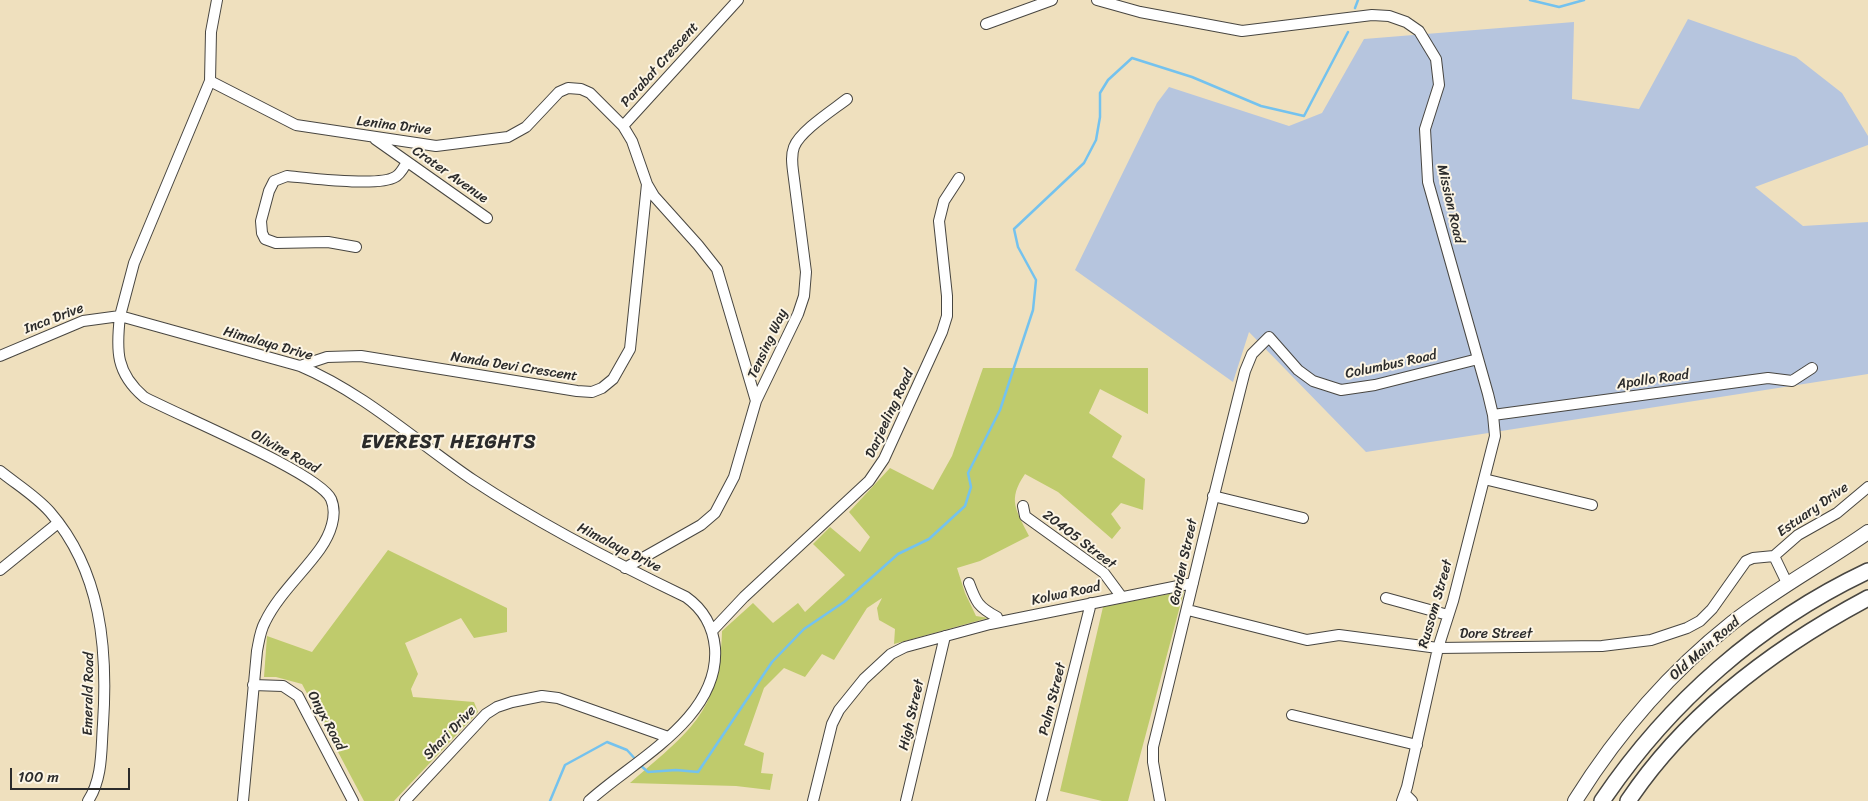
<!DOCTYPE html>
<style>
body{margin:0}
#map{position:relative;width:1868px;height:801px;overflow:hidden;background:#efe0be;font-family:Sriracha,sans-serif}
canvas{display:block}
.scale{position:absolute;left:10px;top:768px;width:120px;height:22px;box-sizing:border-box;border:2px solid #2b2b2b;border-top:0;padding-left:6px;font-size:15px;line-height:18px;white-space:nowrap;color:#2b2b2b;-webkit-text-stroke:4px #fcf5e5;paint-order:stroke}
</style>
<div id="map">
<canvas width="1868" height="801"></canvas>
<div class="scale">100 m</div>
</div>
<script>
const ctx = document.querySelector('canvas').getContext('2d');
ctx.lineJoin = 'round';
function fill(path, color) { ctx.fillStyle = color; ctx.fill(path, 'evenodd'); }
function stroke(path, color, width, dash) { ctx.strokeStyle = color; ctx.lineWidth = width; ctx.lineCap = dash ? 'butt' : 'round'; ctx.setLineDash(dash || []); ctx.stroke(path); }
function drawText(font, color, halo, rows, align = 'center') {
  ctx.font = font + ' Sriracha,sans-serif'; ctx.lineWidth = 4; ctx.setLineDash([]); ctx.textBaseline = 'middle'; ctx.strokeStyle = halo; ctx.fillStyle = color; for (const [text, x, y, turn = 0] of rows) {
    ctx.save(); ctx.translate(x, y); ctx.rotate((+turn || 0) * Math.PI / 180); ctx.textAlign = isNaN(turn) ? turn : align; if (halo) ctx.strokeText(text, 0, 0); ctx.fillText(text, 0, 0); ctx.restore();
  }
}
const industrial = new Path2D(`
 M1688,19L1796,57L1842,93L1868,136V145L1755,187L1803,226L1868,222V374L1366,452L1249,332L1233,382L1075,270L1157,103L1169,87L1289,126L1322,113L1364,39L1574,22L1572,99L1639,109Z`);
const green = new Path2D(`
 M983,368H1148V414L1100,389L1089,413L1122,436L1112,457L1145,479L1143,510L1121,503L1111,514L1121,528L1112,539L1058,492L1025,474C1007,500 1016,510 1029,536L980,561L957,568L965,593L976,616L988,618L894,644L895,629L879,620L877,608L882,598L867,608L834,660L822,654L805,677L784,668L764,688L744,745L764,753L761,773L773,774L770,790L736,786L630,783C687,733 720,714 722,631L753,603L773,623L798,603L805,612L845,575L813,544L830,527L860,552L870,537L849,512L890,468L933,490L952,456Z
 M388,550L507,608V632L474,638L461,618L405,643L418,674L411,689L413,697L474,702L478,712L394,801H364L302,684L276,677H264L267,636L312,652Z
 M1184,591L1128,801H1102L1060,791L1103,607Z`);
const stream = new Path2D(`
 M1530,0L1559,7L1584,0
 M1355,8L1358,0
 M640,765L648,772L676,770L698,772L772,662L804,629L844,602L898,554L929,539L965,506L971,487L968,473L1000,410L1033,310L1036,280L1018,247L1014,229L1084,163L1096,140L1100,117V93L1108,80L1132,58L1192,77L1261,106L1304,116L1348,32
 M550,801L565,765L607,742L627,750L637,761`);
const street = new Path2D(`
 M217,0L211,32L210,81L134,263L120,316L300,366C364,393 417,442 473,480C541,525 613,562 686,597C703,609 713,626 715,648C720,718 634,760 589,801
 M1097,0L1140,12L1242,31L1372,15L1389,16L1406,22L1419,31L1436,59L1439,85L1425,129L1428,182L1488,394L1493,415L1495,436L1453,601L1438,648L1407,787L1402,801
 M986,24L1052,0
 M210,81L296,125L436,146L508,137L526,127L559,92L568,88L581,89L590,93L623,126L632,141L647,184L654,196L698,245L717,269L756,401
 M623,126L738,0
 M375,139L487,218
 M356,247L328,242L276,243L265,239L262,233L261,221L269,191L274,181L287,176C309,178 379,187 395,177C400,175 404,167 407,162
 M0,356L83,321L120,316C116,351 116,373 144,397C177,415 319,473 331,499C338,515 330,535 320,549C303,573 278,595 265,622C260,631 259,641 257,651L243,801
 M300,366L327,357L361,356L577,391L592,392L602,388L613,379L630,349L647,184
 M1493,415L1768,378L1792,381L1812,368
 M0,471C16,484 36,496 50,512C101,571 108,648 103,724C101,750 103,778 88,801
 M1484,479L1592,505
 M1213,496L1303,518
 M1023,506L1025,516L1029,519L1104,573L1121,596
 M1774,556L1798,535L1837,513L1868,487
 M1774,556L1788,585
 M625,568L701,525L715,513L734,477L756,401L798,314L804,296L806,272L793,171C792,163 791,155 794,147C800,131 833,110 847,99
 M0,570L58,523
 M969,583C976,602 978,607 997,617L999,622
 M1386,598L1448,615
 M1188,610L1307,640L1339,635L1438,648L1602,646L1651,640L1687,628L1700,621L1712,609L1746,561L1753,558L1774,556
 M712,631L744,597L869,481L884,459L942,332L947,316V296L939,221L944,201L959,178
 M253,685L283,686L298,696L353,801
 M1292,715L1417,745
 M1405,794L1412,801
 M405,801L486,714L497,707L512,702L542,696L558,698L668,737
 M813,801L832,724L839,710L864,679L891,654L905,647L990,624L1193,583
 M906,801L945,636
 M1041,801L1091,603
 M1160,801L1153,762V747C1184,622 1213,496 1245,371L1252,354L1269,337L1298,370L1313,381L1341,390L1375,385L1478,359`);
const secondary = new Path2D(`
 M1575,801C1618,732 1669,673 1732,623C1775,589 1824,563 1868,532`);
const primary = new Path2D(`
 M1602,801C1669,702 1760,622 1868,571
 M1628,801C1687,713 1776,647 1868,598`);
const streetNames = [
 ["Parabat Crescent",660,65,-48],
 ["Lenina Drive",394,126,7],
 ["Crater Avenue",450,175,35],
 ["Mission Road",1450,204,77],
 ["Inca Drive",54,319,-21],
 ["Himalaya Drive",268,344,16],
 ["Tensing Way",768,344,-65],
 ["Columbus Road",1391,365,-12],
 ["Nanda Devi Crescent",514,367,9],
 ["Apollo Road",1653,380,-8],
 ["Darjeeling Road",890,414,-65],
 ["Olivine Road",285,452,29],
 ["Estuary Drive",1813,510,-35],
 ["20405 Street",1079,540,37],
 ["Himalaya Drive",619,548,27],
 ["Garden Street",1184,562,-78],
 ["Kolwa Road",1066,594,-12],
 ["Russom Street",1436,604,-74],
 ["Dore Street",1496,634],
 ["Old Main Road",1705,649,-41],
 ["Emerald Road",89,694,-89],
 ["Palm Street",1053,699,-76],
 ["High Street",912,715,-77],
 ["Onyx Road",326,721,62],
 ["Shari Drive",450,733,-46]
];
const districtNames = [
 ["EVEREST HEIGHTS",449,443]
];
fill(industrial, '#b6c5de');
fill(green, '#bfcb6c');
stroke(stream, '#74c2ee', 2.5);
stroke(street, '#484641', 12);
stroke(secondary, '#484641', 16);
stroke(primary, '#484641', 18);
stroke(street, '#fff', 10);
stroke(secondary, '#fff', 14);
stroke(primary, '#fff', 15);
drawText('14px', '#2b2b2b', '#fcf5e5', streetNames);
ctx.letterSpacing = '1px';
drawText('bold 19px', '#2b2b2b', '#fcf5e5', districtNames);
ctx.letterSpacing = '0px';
</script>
